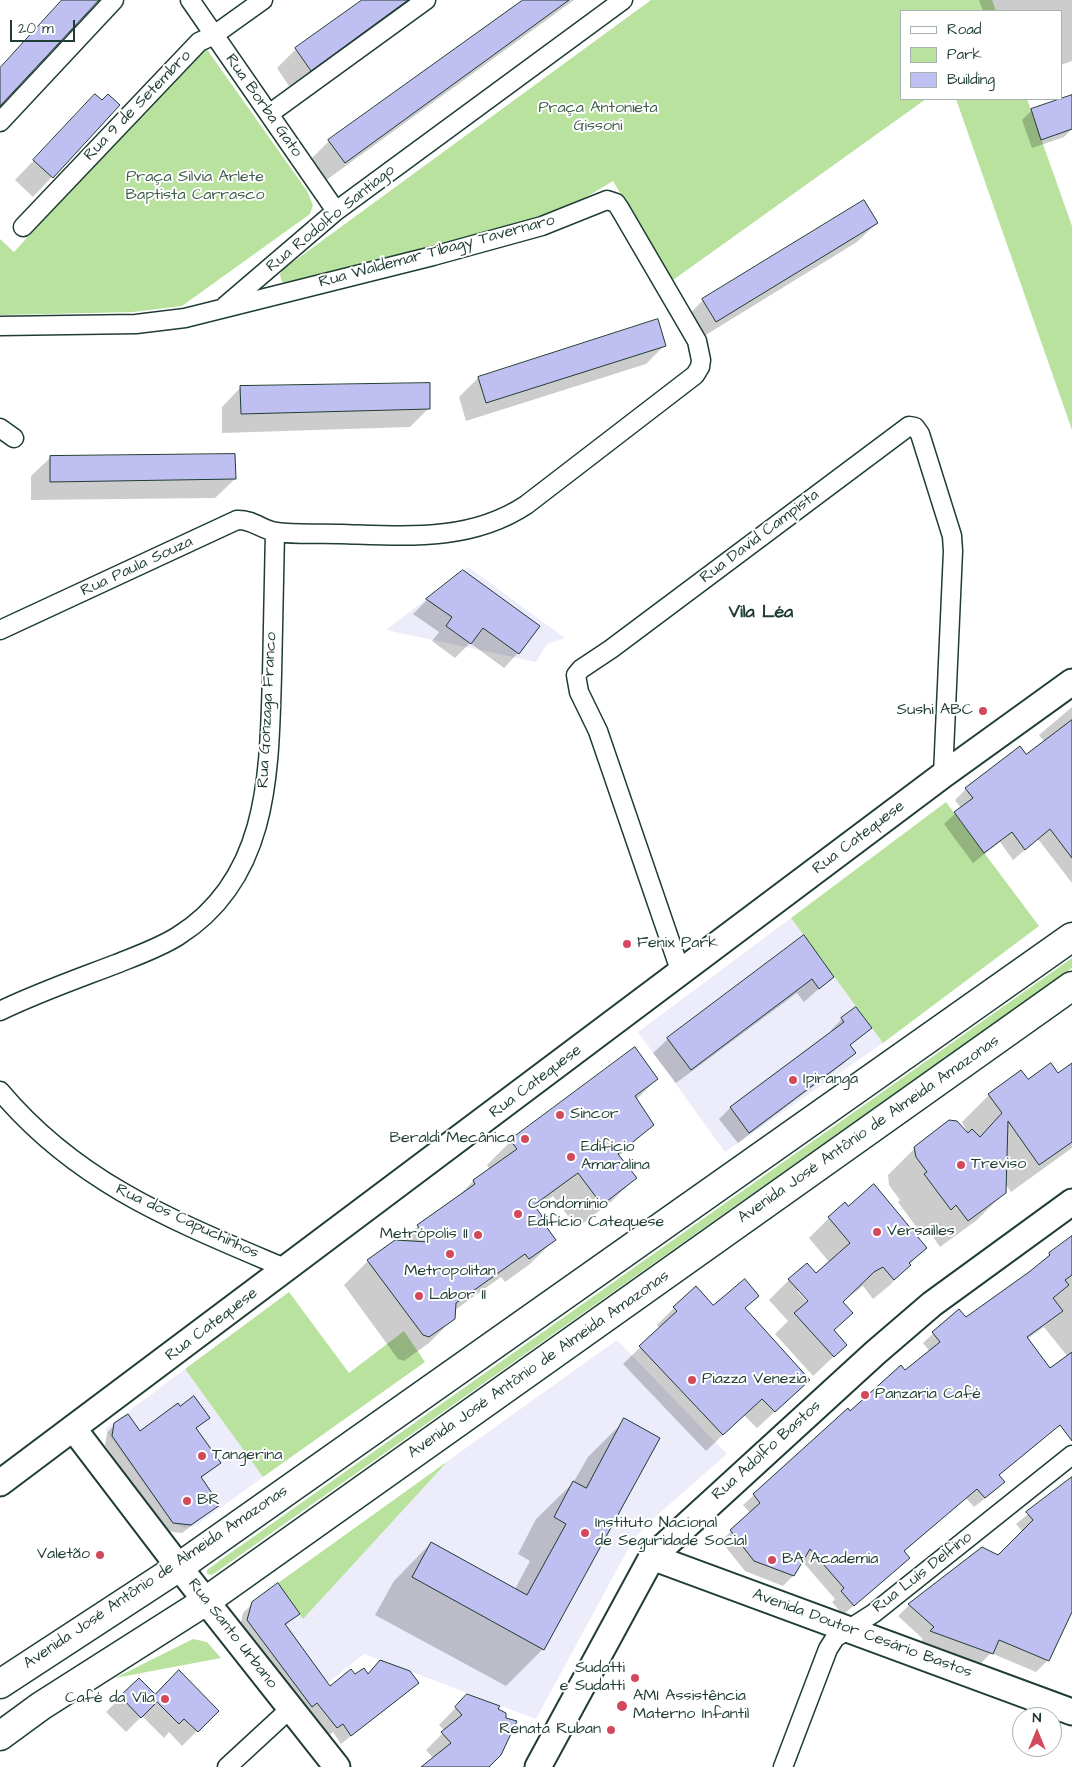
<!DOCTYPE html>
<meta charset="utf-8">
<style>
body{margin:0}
#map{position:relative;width:1072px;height:1767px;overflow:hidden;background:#fff;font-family:"Architects Daughter",sans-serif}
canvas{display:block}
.legend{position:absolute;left:900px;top:10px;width:162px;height:90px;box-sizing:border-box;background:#fff;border:1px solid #a5b1ae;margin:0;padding:6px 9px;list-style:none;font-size:15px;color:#1f3d34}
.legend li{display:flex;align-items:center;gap:10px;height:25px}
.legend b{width:25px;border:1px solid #a5b1ae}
.north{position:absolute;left:1012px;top:1707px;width:50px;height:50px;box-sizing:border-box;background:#fff;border:1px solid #a5b1ae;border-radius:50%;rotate:0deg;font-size:14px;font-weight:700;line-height:20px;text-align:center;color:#1f3d34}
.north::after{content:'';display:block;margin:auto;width:18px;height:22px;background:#d1495b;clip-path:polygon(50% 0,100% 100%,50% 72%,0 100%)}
.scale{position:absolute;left:10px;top:20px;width:65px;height:22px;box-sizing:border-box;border:2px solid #1f3d34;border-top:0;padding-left:6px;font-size:15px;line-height:18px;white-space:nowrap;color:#1f3d34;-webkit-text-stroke:4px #fff;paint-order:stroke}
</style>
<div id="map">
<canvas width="1072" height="1767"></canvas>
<ul class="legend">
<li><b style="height:6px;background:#fff"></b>Road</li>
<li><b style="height:14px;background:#b8e29e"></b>Park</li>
<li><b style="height:14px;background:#c0bff1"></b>Building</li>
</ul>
<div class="north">N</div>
<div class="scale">20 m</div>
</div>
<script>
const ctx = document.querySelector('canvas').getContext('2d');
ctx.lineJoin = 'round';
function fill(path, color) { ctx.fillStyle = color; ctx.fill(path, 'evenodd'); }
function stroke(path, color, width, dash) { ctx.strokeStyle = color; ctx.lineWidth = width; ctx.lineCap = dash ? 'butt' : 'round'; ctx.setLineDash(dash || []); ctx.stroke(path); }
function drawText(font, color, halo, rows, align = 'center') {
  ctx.font = font + ' "Architects Daughter",sans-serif'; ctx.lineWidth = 4; ctx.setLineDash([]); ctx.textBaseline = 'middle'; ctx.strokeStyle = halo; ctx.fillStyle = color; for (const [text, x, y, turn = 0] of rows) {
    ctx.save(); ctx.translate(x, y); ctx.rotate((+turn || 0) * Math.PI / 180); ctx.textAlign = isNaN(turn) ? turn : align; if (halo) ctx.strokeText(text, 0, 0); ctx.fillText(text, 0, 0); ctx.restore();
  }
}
const built = new Path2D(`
 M468,567L565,638L547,644L536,662L386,630Z
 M791,918L883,1043L725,1152L638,1032Z
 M617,1340L727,1454L647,1524L632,1542L536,1719L364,1654L306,1700L247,1620L252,1602L278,1583L303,1618L448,1461Z
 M185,1369L263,1477L197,1525L184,1528L172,1523L105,1429Z`);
const green = new Path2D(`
 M651,0H992L996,11H901V99H926L673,280L613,181L575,204L540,218L305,282H282L280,275L282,270L293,262Z
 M202,47L206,48L307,191L313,205L310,214L182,306L133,312L0,315V239L14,252Z
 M956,99H1027L1072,226V430Z
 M946,802L1039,926L883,1043L791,918Z
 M1072,958V968L212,1575L207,1574V1570L219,1561Z
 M289,1292L349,1373L404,1331L425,1362L263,1477L185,1369Z
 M448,1461L303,1619L278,1583Z
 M193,1639L207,1642L221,1658L115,1678Z`);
const shadow = new Path2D(`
 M363,0H414L291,89L277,68L296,49Z
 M523,0H574L325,181L310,160L329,141Z
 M979,0H1072V61L1061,65V11H983Z
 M95,96L102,102L119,105L33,197L15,180Z
 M1032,110L1072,123V129L1064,137L1032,148L1022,120Z
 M877,223L857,242L696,341L684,320L703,300Z
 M657,320L665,345L646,364L466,421L459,397L478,378Z
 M241,387L429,408L410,427L222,433V407Z
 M51,457L235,479L215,498L31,500V476Z
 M463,572L518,653L504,668L470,643L455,658L432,641L439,632L413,614L427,600Z
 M1072,707V883L1038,839L1013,860L1000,842L973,863L944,824L961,808L955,800L966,789L1026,756L1045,742L1039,735Z
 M804,937L833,976L804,1002L797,993L676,1083L653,1053L668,1039Z
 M842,1019L870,1028L849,1046L854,1053L843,1064L738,1143L719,1119L730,1108L832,1032L831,1030Z
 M1072,1064V1148L1011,1192L1005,1183V1192L977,1220L940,1247L929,1231L923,1236L898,1202L900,1200L889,1185L888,1175L915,1148L970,1137L962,1122L989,1095L1027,1081L1058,1075Z
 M657,1079L636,1100L653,1124L619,1156L635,1178L611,1202L577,1228L553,1196L536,1209L539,1218L554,1240L530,1264L505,1282L501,1277L455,1310L454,1318L429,1343L404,1361L398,1359L344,1285L368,1261L395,1241L402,1242L418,1226L456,1199L473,1181L490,1170L487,1165L511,1141Z
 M848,1208L925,1248L890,1285L873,1299L863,1286L842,1302L833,1331L846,1345L813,1376L775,1334L788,1321L769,1300L789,1280L816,1275L830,1263L809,1238L829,1218ZM799,1289L813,1305L811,1306L797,1291Z
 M1072,1238V1414L998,1476L1003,1482L993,1492L974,1507L966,1498L903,1552L908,1558L843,1615L832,1602L835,1599L802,1561L793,1576L783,1586L745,1571L721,1541L750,1513L743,1505L848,1410L850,1412L930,1352L923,1343L959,1310L966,1319L1030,1273L1050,1254ZM1044,1327L1068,1357L1050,1370L1027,1339Z
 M757,1296L744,1309L791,1397L757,1428L744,1415L706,1451L623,1364L660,1328L657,1325L674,1308L712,1307Z
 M179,1408L208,1418L195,1430L219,1463L200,1479L219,1505L182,1533L165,1531L105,1445L107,1433L115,1424L139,1432Z
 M625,1420L543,1649L506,1686L375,1615L394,1581L431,1543L515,1589L530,1561L518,1554L536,1519L573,1483L588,1457Z
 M1072,1478V1610L1048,1660L1036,1672L991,1653L980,1664L920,1643L923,1639L898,1616L909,1605L998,1556L1023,1532L1016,1524Z
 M253,1603L298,1614L285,1626L330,1688L355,1676L367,1675L417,1683L341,1744L333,1732L327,1737L239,1630L243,1613Z
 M139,1679L155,1696L217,1711L182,1746L169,1732L164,1738L142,1716L126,1732L106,1712Z
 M468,1695L488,1767H423L434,1759L426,1750L445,1731L439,1725Z`);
const building = new Path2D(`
 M62,0H99L0,106V68Z
 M362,0H408L311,71L295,48Z
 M523,0H569L345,163L328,140Z
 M95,94L102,100L108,94L120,105L53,178L33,160Z
 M1072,95V129L1041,140L1031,109Z
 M864,200L878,223L716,322L702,299Z
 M658,319L666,346L486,403L478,377Z
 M430,383V409L241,414L240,386Z
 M235,454L236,479L50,482V456Z
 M463,570L540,626L519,654L483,628L471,644L446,626L452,617L426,599Z
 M1072,720V858L1050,829L1025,850L1012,832L984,853L954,812L973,798L965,788L1020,746L1026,754Z
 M804,935L834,977L819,989L812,979L691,1070L667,1038Z
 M856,1007L872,1028L850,1045L856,1053L749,1133L730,1107L844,1022L841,1018Z
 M635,1047L658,1079L635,1096L654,1125L618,1154L637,1178L602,1205L578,1173L534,1205L542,1216L540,1218L556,1240L529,1259L525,1254L456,1303L455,1319L429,1337L423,1335L367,1260L395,1240L429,1242L417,1225L475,1184L473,1180L517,1149L510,1140Z
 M1051,1063L1058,1073L1072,1063V1142L1039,1165L1008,1121L1006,1193L968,1221L956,1205L951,1210L924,1174L927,1172L916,1157L914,1147L949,1120L957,1121L968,1133L972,1129L980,1137L1002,1113L988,1094L1021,1070L1028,1079Z
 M874,1184L927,1248L909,1263L911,1265L894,1280L883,1267L874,1272L843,1302L853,1313L834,1330L847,1345L834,1357L794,1313L808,1301L788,1279L807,1263L816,1273L850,1243L828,1217L845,1202L848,1206Z
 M1072,1236V1275L1065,1280L1069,1285L1053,1298L1063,1311L1027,1337L1050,1368L1072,1352V1441L1060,1425L999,1475L1005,1482L985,1498L977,1489L904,1551L910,1558L854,1606L841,1591L844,1588L810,1549L794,1576L754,1561L730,1530L760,1503L753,1494L848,1408L850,1411L901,1365L905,1370L940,1342L932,1332L959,1309L966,1317L1029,1272L1050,1255L1049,1253Z
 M745,1279L759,1296L745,1308L810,1380L775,1412L762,1399L723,1435L639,1346L677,1311L673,1307L696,1286L713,1305Z
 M194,1396L210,1418L196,1428L221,1463L201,1477L220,1505L191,1525L173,1523L112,1436L114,1423L128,1414L140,1431L178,1403L180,1406Z
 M624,1418L660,1438L544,1650L412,1577L431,1542L527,1595L566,1524L554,1517L573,1481L586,1488Z
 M1072,1477V1612L1049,1661L999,1640L993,1654L930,1631L934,1627L908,1604L982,1547L998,1555L1033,1520L1026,1512Z
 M278,1583L300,1614L285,1624L330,1686L351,1669L355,1674L364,1668L368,1674L380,1660L410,1671L419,1683L351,1736L343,1724L337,1728L317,1703L312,1707L247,1620L252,1602Z
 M179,1670L219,1711L198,1732L184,1719L179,1724L157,1702L141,1718L120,1696L139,1678L155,1694Z
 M467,1694L500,1706L498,1709L506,1713V1718L517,1721L501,1755L489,1767H421L451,1743L441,1732L462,1715L455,1707Z`);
const street = new Path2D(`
 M190,0L336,211
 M269,114L426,0
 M0,122L114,0
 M23,227L199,42L214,35L263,0
 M225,306L336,211L623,0
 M0,326L136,324L185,318L433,256L542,226L607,200L616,203L620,209L697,341L701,360L700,367L695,375L526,505C470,542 405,536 341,534C320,533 297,535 276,532C262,530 252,519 237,520L0,630
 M0,428L14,438
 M681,973L598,731L579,692L576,675L581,669L611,649L909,426L915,427L920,434L952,536L953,551L943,775
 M0,1011C37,993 77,979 116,964C136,956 159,948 178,936C270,878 269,772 272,675C273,627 274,580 275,532
 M0,1091C79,1185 177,1222 287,1269
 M227,1767L291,1708
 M783,1767L828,1649L835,1638L874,1613L1072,1455`);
const secondary = new Path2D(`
 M73,1428L179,1567L337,1767
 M0,1483L943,775L1072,682
 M652,1557L1072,1712
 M538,1767L652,1557L875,1353L932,1304L1072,1202`);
const highway = new Path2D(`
 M0,1684L179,1567L1072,937
 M0,1736L41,1706L206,1601L1072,986`);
const markers = [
 [983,711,5,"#d1495b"],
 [627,944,5,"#d1495b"],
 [793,1080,5,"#d1495b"],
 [560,1115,5,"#d1495b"],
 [525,1139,5,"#d1495b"],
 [571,1157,5,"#d1495b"],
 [961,1165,5,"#d1495b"],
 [518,1214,5,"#d1495b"],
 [877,1232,5,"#d1495b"],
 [478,1235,5,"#d1495b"],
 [450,1254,5,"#d1495b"],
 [419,1296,5,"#d1495b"],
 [692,1380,5,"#d1495b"],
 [865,1395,5,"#d1495b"],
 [202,1456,5,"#d1495b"],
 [187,1501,5,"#d1495b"],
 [585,1533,5,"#d1495b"],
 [100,1555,5,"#d1495b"],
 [772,1560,5,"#d1495b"],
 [635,1678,5,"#d1495b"],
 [165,1699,5,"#d1495b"],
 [622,1706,6,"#d1495b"],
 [611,1730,5,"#d1495b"]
];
const streetNames = [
 ["Rua 9 de Setembro",138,106,-46],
 ["Rua Borba Gato",263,106,55],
 ["Rua Rodolfo Santiago",331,219,-39],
 ["Rua Waldemar Tibagy Tavernaro",437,252,-15],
 ["Rua David Campista",760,537,-37],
 ["Rua Paula Souza",137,567,-25],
 ["Rua Gonzaga Franco",268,710,-87],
 ["Rua Catequese",859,838,-37],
 ["Rua Catequese",536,1082,-37],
 ["Avenida José Antônio de Almeida Amazonas",869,1130,-35],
 ["Rua dos Capuchinhos",187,1222,25],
 ["Rua Catequese",212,1325,-37],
 ["Avenida José Antônio de Almeida Amazonas",539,1365,-35],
 ["Rua Adolfo Bastos",767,1451,-42],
 ["Rua Luís Delfino",923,1573,-38],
 ["Avenida José Antônio de Almeida Amazonas",156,1578,-34],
 ["Rua Santo Urbano",232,1634,52],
 ["Avenida Doutor Cesário Bastos",862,1634,20]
];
const parkNames = [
 ["Praça Antonieta",598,109],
 ["Gissoni",598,127],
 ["Praça Silvia Arlete",195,178],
 ["Baptista Carrasco",195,196]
];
const poiNames = [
 ["Sushi ABC",973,711,"right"],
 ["Fenix Park",637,944],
 ["Ipiranga",803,1080],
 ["Sincor",570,1115],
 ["Beraldi Mecânica",515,1139,"right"],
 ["Edifício",581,1148],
 ["Amaralina",581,1166],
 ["Treviso",971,1165],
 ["Condomínio",528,1205],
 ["Edifício Catequese",528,1223],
 ["Versailles",887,1232],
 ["Metrópolis II",468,1235,"right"],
 ["Metropolitan",450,1272,"center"],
 ["Labor II",429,1296],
 ["Piazza Venezia",702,1380],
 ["Panzaria Café",875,1395],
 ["Tangerina",212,1456],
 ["BR",197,1501],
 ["Instituto Nacional",595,1524],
 ["de Seguridade Social",595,1542],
 ["Valetão",90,1555,"right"],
 ["BA Academia",782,1560],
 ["Sudatti",625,1669,"right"],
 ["e Sudatti",625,1687,"right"],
 ["AMI Assistência",633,1697],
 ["Materno Infantil",633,1715],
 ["Café da Vila",155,1699,"right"],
 ["Renata Ruban",601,1730,"right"]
];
const neighbourhoodNames = [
 ["Vila Léa",761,613]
];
fill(built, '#ececfb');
fill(green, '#b8e29e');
fill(shadow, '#0003');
fill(building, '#c0bff1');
stroke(building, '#1f3d34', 1);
stroke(street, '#1f3d34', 21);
stroke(secondary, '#1f3d34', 29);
stroke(highway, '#1f3d34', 31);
stroke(street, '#fff', 18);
stroke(secondary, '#fff', 25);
stroke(highway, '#fff', 28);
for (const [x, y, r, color] of markers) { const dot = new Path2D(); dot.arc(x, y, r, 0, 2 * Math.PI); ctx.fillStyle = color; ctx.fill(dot); stroke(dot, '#fff', 2); }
drawText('16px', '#1f3d34', '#fff', streetNames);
drawText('16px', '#3e5e49', '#fff', parkNames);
drawText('16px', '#1f3d34', '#fff', poiNames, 'left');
drawText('bold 18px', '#1f3d34', '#fff', neighbourhoodNames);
</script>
